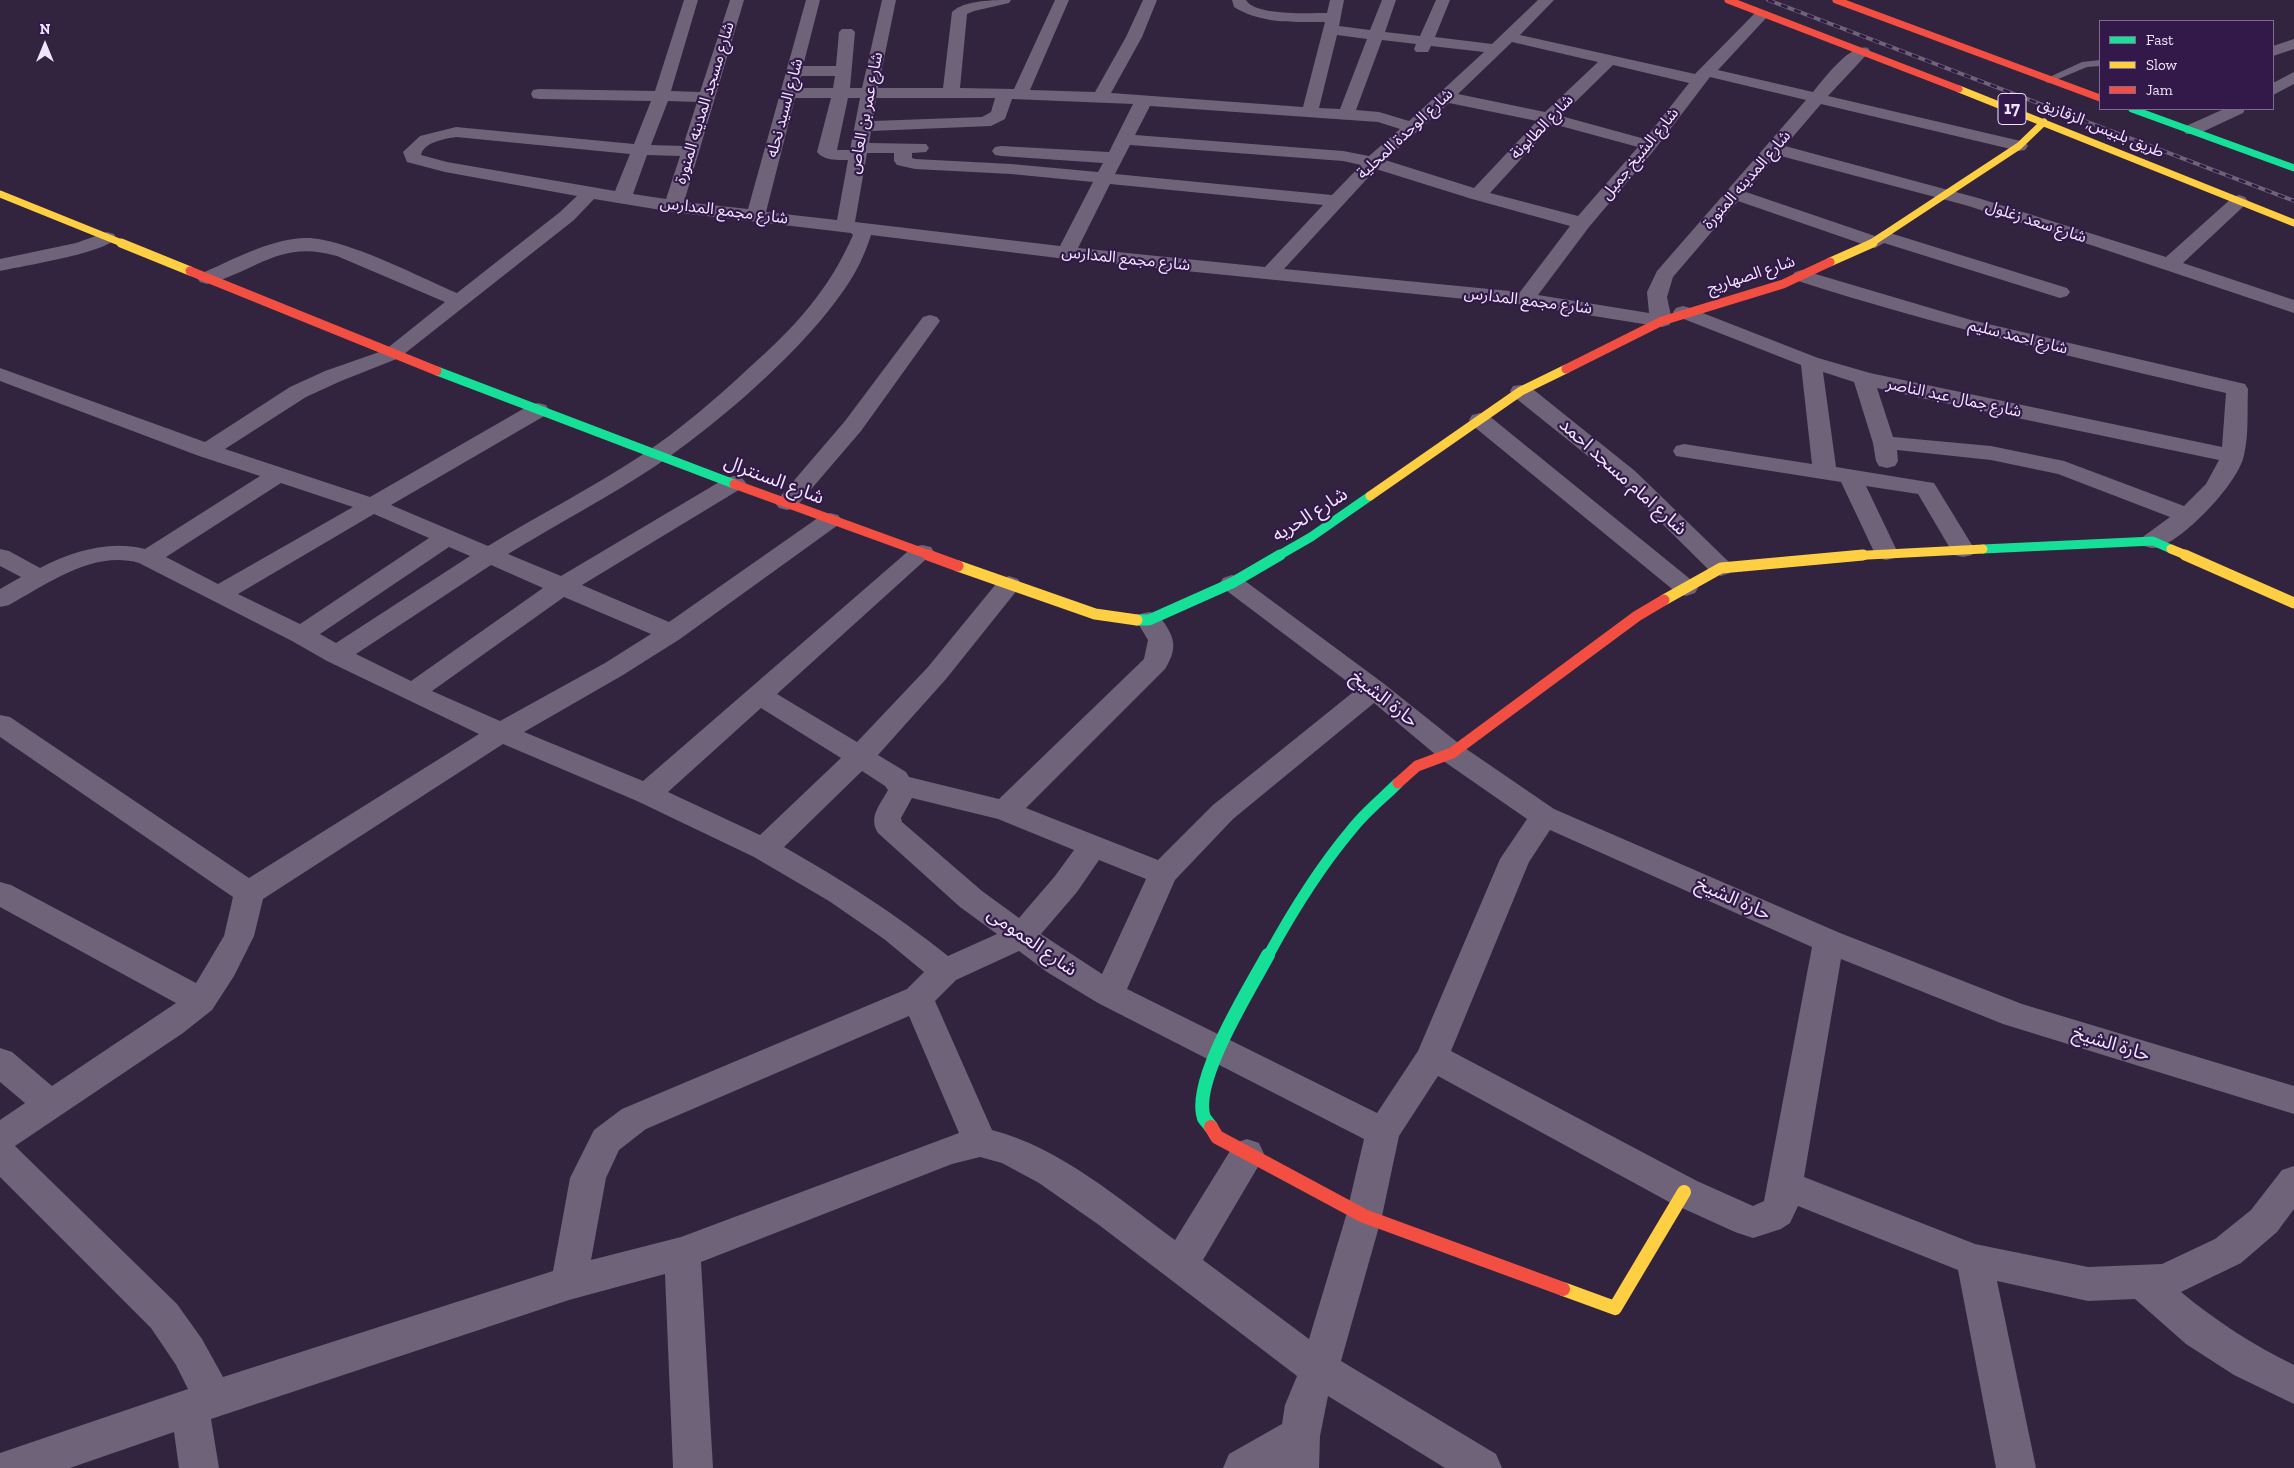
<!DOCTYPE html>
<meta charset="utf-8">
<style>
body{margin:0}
#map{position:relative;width:2294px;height:1468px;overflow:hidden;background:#32243e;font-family:"Zilla Slab",serif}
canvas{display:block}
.legend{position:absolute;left:2099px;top:20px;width:175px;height:90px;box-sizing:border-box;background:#331949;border:1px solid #7f6b91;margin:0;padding:6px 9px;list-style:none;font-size:15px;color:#f1e5fe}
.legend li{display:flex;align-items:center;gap:10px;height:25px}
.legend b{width:25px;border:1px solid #7f6b91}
.north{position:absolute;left:20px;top:20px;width:50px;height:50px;-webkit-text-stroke:4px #331949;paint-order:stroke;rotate:0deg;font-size:14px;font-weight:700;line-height:20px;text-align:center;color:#f1e5fe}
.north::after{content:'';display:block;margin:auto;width:18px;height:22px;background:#f1e5fe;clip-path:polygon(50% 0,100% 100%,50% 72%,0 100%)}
</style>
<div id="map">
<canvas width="2294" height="1468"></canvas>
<ul class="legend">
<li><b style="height:6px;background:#16e098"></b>Fast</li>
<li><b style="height:6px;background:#ffcf43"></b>Slow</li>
<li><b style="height:6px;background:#f24e42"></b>Jam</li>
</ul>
<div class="north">N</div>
</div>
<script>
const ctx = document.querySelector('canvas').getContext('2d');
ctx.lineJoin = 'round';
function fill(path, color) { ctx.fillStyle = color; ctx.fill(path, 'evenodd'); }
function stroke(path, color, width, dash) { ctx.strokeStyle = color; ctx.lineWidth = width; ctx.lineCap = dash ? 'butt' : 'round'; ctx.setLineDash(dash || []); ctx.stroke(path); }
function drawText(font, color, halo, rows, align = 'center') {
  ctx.font = font + ' "Zilla Slab","Noto Sans Arabic",serif'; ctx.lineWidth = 4.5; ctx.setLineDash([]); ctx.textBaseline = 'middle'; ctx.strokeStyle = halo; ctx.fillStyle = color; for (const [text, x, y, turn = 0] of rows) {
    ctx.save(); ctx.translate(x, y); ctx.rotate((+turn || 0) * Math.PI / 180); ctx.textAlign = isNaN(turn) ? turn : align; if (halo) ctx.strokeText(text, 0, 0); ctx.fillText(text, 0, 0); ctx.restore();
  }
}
const lane = new Path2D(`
 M2100,60V66L2087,67L2051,82L2048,83L2043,80L2082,62Z`);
const street = new Path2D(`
 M684,0H698L671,91L700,92L730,0H744L684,202L748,209L806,0H820L803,66H836L839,32L842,29H852L855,32L850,88H862L882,0H896L878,88H943L952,12C964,0 994,0 1011,0L1009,3L974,11L967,14L960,88L1014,89L1055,0H1069L1030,90L1095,92L1126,37L1143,0H1157L1142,37L1111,93L1303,107L1325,22C1294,22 1261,24 1234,7L1232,0H1246C1255,16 1309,13 1327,13L1330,0H1344L1339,26L1370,30L1382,0H1396L1385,32L1420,36L1436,0H1450L1435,37L1492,44L1538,0H1554L1520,35L1695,74L1757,11H1767L1770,14L1767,17L1718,70L1813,92C1824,79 1850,43 1868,48L1870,51L1828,96L2025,142L2028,146L2025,150L2019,151L1821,104L1785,146L1978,198L2166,257L2233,197L2239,195L2245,197L2248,201L2245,205L2183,263L2294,300V313L2094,246L1965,205L1777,155L1746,192L1875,236L1883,231L1890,233L2067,288L2070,292L2067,296L2060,298L1884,243L1875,248L1868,246L1738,201L1673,277L1667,297L1672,321L1669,325L1662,327L1525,305L1066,259L871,235C868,245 864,254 860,263C826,332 721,422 657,465C609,497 557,524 508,554L561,576L726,478L734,476L742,478L746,483L742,488L582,585L669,622L822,515L830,513L838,515L842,520L838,525L680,639L623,675L524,732L643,781L913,547L922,545L931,547L934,552L777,694L857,742L928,667L1000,579L1009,576L1018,579L1021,584L1018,589L946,679L878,755L906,772L909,777L999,799L1144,659L1148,640L1136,620L1140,614L1149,612L1158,614C1173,635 1180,645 1165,669L1026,808L1158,860L1213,805L1357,689L1223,588L1220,583L1223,578L1232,575L1241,578L1383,683L1462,746L1554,809L1840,933L2022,1004L2294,1086V1114L2003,1024L1841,959L1804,1177L1975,1244L2088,1267L2162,1264L2215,1239L2251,1210L2282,1170L2294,1166V1209L2277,1232L2241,1263L2181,1292C2216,1321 2253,1345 2294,1365V1404L2234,1375L2186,1344L2135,1299L2088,1301L1997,1281L2036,1468H1996L1958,1270L1798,1206L1790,1223L1781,1229L1753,1238L1735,1232L1671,1203L1438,1076L1399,1136L1382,1216L1341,1361L1496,1454L1502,1468H1445L1328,1396L1320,1436L1319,1468H1223L1229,1454L1282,1424L1285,1405L1297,1376L1099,1225L1039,1183L1002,1163L980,1157L952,1164L701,1262L713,1468H673L665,1274L569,1300L211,1419L219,1468H179L174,1432L70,1468H0V1453L188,1389L176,1365L151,1328L0,1177V1120L25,1103L0,1082V1048L12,1052L52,1086L176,1003L0,907V882L11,885L196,983L224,936L233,897L0,737V715L10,717L249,878L479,734L327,661L292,641L139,563C93,550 48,584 9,605L0,607V589L21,577L0,566V549L9,551L40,568C73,551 109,540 145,549L260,476L199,456L0,381V368L205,442L290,387L325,371L385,350L445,302L337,256C280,239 257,271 207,284L200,282L197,278L200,274C233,260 267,240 304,238C341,236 420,277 457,293L560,212L577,196L445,172L407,162L403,152L420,136L456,127L634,144L651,101L539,99L533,98L531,94L533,90L539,89L655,91ZM1337,35L1367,39L1340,109L1319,108ZM1382,40L1416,44L1414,49L1416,52H1428L1431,46L1484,52L1409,121L1379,112L1356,110ZM1512,42L1598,62L1545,112L1458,94ZM1613,65L1689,83L1645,139L1561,116ZM801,76H835L833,88H798ZM1710,77L1806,100L1657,271L1647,292L1649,313L1538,295L1589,227L1655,149ZM795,98H831L817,152C824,161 838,160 848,160L837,220L766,212ZM848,98H860L850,150H837ZM876,98H995L991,112L982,117L873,121ZM1012,99L1133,104L1109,152L1001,146L995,147L992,151L995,155L1001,156L1103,163L1098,172L1011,164L915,159L912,158V153L926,152L929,148L926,144L869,143L871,131L991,126L1005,119ZM668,101L697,102L683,146L651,145ZM1449,103L1537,121L1474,188L1385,160ZM1150,106L1378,122L1400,129L1369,156L1343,151L1135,135ZM1553,124L1638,147L1578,216L1490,193ZM456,137L630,154L615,191L447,162L421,155C424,142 444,139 456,137ZM1130,145L1343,161L1361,165L1332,195L1115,174ZM867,153H894V161L897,165L915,169L1011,174L1093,182L1060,246L855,222ZM647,155L680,156L666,199L633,194ZM1376,169L1472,199L1570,226L1520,292L1284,269ZM1110,184L1323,205L1265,267L1078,248ZM594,199L673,212L851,233L853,235C829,290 795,327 751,366C717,398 681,429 642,455C592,488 539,515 488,546L391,505L546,415L549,410L546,405L538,403L530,405L370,497L225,449L306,397L341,381L399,358L574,220ZM281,483L353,507L218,584L166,557ZM374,514L429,538L300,624L238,594ZM449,547L470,556L336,643L320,634ZM491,565L543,588L411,681L356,654ZM564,597L651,634L605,663L500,721L432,691ZM1374,703L1442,760L1527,819L1500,859L1418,1051L1377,1113L1127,989L1175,880L1233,819ZM761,708L841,758L760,835L668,792ZM503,744L637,801L754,857L829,901L884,939L924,972L907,989L622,1109L594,1130L570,1178L553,1271L223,1377L202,1339L177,1304L15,1146L183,1033L212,1010L234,976L254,936L263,899ZM862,771L885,786L888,790C880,805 868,817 878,833L960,907L997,934L948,956C894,913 844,881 784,847ZM912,798L998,819L1074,850L1055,876L1019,918L982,891L902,822L901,818ZM1550,830L1812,947L1764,1201L1753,1206L1697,1181L1451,1051L1529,862ZM1099,860L1146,879L1102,974L1041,934L1077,892ZM1019,951L1047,972L1098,1003L1364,1139L1346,1216L1309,1339L1203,1260L1259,1165L1264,1154L1259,1143L1247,1139L1235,1143L1175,1240C1119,1199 1061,1148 992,1130L935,1001L956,980ZM909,1016L959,1133L681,1237L591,1260L606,1178L619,1150L646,1129Z
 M2294,39V49L2273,56V46Z
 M2294,72V84L2273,95V83Z
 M2224,109H2245L2243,113L2198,134H2186L2183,130L2186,126Z
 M107,232L114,234L116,238C106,253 22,266 0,271V259L76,243Z
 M1802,270L1971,320L2245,384L2248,389C2247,410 2249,434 2244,455C2239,482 2186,538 2159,547C2154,549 2150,548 2144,546L2141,541L2144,536L2170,517L2058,474L1991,460L1897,450L1898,461L1895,466L1887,468L1879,466L1876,461L1873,443L1854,382L1823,372L1836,467L1934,483L1975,550L1972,555L1963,557L1954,555L1918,494L1866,486L1898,553L1895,558L1886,560L1877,558L1841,482L1676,456L1673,451L1676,446L1684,444L1812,464L1801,365L1676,316L1673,312L1676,308L1683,306L1690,308L1818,358L1870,373L2222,447L2226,393C2081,359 1937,326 1795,280L1792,276L1795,272ZM1877,388L1921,398L2219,460L2206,484L2184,506L2064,461L1991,446L1893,437Z
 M930,315L937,317L940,321L861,431L795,508L787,510L779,508L775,503L779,498L845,421L923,317Z
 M1521,385L1529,386L1635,471L1730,563L1733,568L1730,573L1721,576L1712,573L1619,481L1513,396L1510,391L1513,386Z
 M1480,413L1488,415L1695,583L1698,588L1695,593L1686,596L1677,593L1472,425L1469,420L1472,415Z`);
const fastFar3 = new Path2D(`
 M2132,109L2294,168`);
const fastFar2 = new Path2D(`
 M437,371L734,484
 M1983,549L2153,541L2171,549
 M1278,556L1311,537L1370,496`);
const fastFar1 = new Path2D(`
 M1137,620H1149L1232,583L1280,555
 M1268,956C1292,912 1319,868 1352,829C1365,812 1383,798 1398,783`);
const fast = new Path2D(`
 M1211,1127C1209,1124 1206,1121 1204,1118C1191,1082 1250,988 1268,955`);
const slowFar3 = new Path2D(`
 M1959,89L2294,223
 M0,194L124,244
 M1870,244L2019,146L2044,122`);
const slowFar2 = new Path2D(`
 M121,243L190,271
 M1830,262L1873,243
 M1370,496L1521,391L1566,369
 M2171,549L2188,556
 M1849,556L1983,549`);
const slowFar1 = new Path2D(`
 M2185,555L2294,603
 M958,566L1095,614L1137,620
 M1664,600L1721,568L1863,555`);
const slow = new Path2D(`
 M1563,1289L1615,1308L1684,1192`);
const jamFar3 = new Path2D(`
 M1728,0L1959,89
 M1836,0L2100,98`);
const jamFar2 = new Path2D(`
 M190,271L437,371
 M1566,369L1662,321L1783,284L1830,262
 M734,484L932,556`);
const jamFar1 = new Path2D(`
 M928,555L958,566
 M1398,783L1417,766L1452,753L1637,616L1664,600`);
const jam = new Path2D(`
 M1211,1127L1217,1137L1364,1216L1563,1289`);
const rail = new Path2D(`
 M1768,0L2294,201`);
const farStreetnames = [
 ["شارع مسجد المدينه المنورة",705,103,-73],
 ["شارع السيد نحله",785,108,-75],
 ["شارع عمر بن العاص",866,113,-79],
 ["شارع الطابونة",1542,127,-46],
 ["طريق بلبيس, الزقازيق",2101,128,22],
 ["شارع الوحدة المحلية",1405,134,-43],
 ["شارع الشيخ جميل",1640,154,-51],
 ["شارع المدينه المنورة",1747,180,-49],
 ["شارع مجمع المدارس",724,211,7],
 ["شارع سعد زغلول",2036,222,18],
 ["شارع مجمع المدارس",1126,259,6],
 ["شارع الصهاريج",1751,275,-18],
 ["شارع مجمع المدارس",1528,301,7],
 ["شارع احمد سليم",2018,337,14],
 ["شارع جمال عبد الناصر",1954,398,12]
];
const shields = [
 [2012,109,28]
];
const shieldNames = [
 ["17",2012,109]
];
const streetNames = [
 ["شارع امام مسجد احمد",1623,477,42],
 ["شارع السنترال",774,480,21],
 ["شارع الحريه",1310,515,-32],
 ["حارة الشيخ",1384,699,38],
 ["حارة الشيخ",1733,899,24],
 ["شارع العمومى",1032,942,35],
 ["حارة الشيخ",2111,1044,17]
];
fill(lane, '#6e6378');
fill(street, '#6e6378');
stroke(fastFar3, '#16e098', 7);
stroke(fastFar2, '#16e098', 9);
stroke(fastFar1, '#16e098', 11);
stroke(fast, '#16e098', 14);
stroke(slowFar3, '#ffcf43', 7);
stroke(slowFar2, '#ffcf43', 9);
stroke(slowFar1, '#ffcf43', 11);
stroke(slow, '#ffcf43', 14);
stroke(jamFar3, '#f24e42', 7);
stroke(jamFar2, '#f24e42', 9);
stroke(jamFar1, '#f24e42', 11);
stroke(jam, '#f24e42', 14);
stroke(rail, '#6e6479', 4);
stroke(rail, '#331949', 2.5, [7]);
drawText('16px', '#f1e5fe', '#331949', farStreetnames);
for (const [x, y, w] of shields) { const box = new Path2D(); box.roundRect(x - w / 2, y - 15.5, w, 31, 4); ctx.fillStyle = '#331949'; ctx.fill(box); stroke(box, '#f1e5fe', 1); }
drawText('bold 18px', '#f1e5fe', null, shieldNames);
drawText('19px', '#f1e5fe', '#331949', streetNames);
</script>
